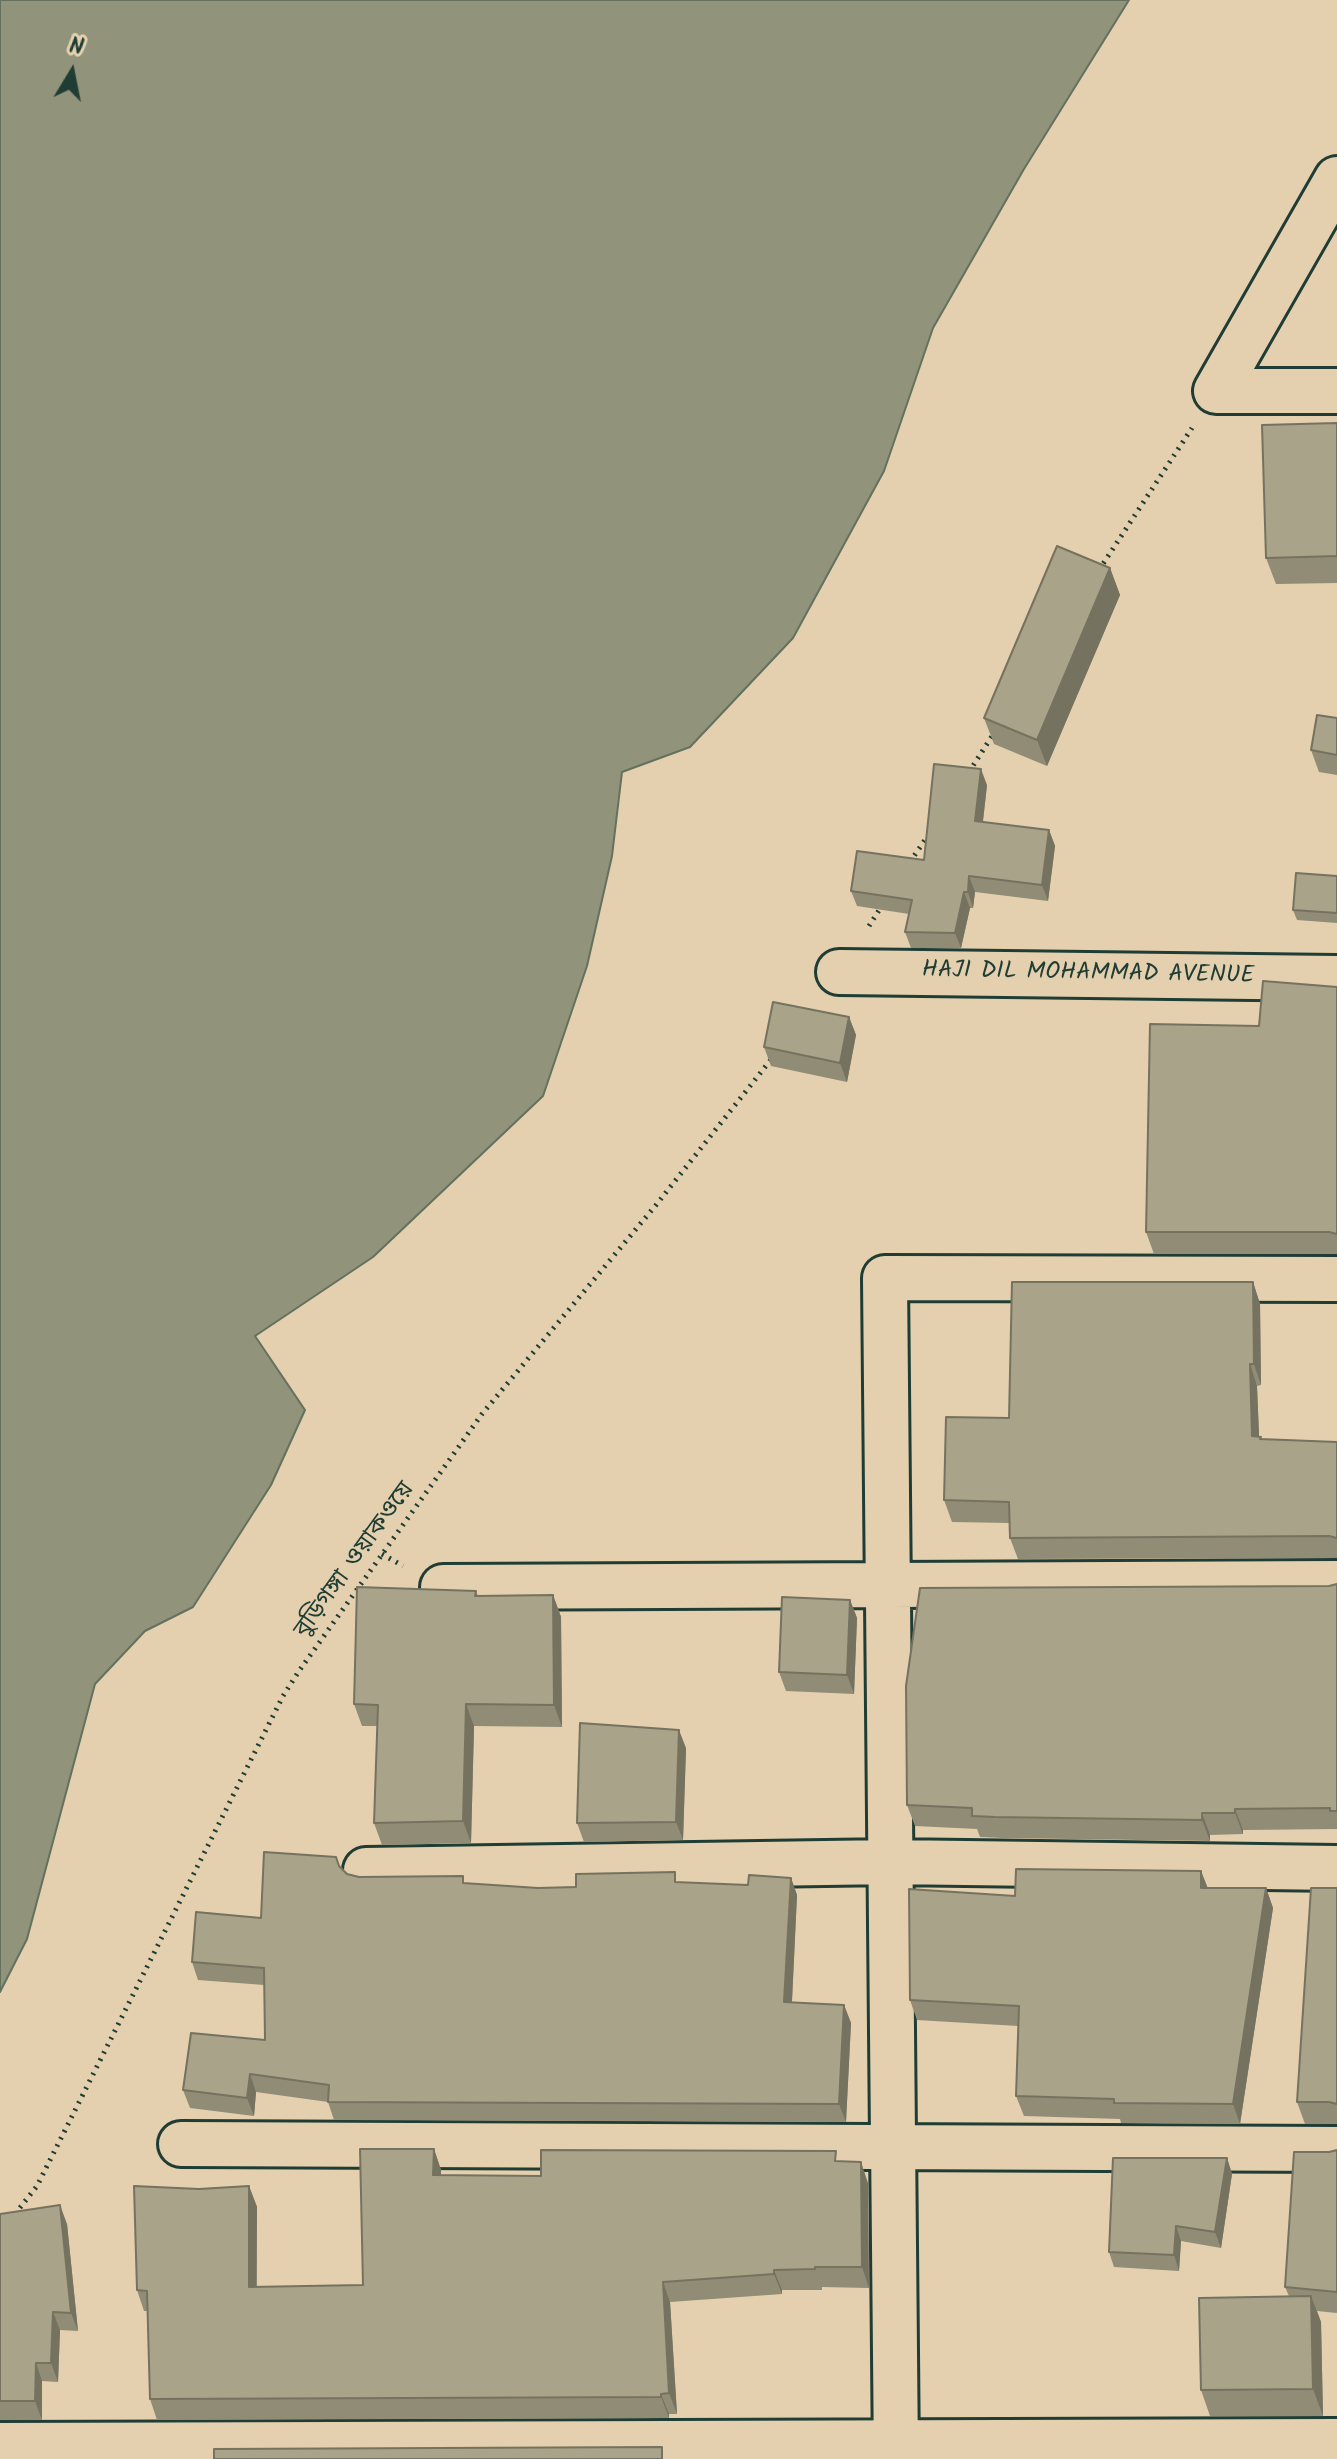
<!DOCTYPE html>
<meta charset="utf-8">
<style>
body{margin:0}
#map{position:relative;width:1337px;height:2459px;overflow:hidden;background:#e4d0ae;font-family:Kalam,sans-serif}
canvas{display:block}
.north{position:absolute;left:32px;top:32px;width:80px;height:80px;-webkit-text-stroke:6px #e4d0ae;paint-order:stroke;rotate:10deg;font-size:22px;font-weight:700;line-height:32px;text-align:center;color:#1f3d34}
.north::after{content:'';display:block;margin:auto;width:28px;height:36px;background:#1f3d34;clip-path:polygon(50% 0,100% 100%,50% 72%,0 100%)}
</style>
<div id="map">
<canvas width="1337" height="2459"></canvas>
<div class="north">N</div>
</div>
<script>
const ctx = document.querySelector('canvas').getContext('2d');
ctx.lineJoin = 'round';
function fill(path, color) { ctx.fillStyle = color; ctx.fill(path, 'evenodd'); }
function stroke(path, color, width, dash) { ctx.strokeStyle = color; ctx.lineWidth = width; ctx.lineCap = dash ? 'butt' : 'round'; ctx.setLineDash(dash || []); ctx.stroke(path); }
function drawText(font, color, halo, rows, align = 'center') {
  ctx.font = font + ' Kalam,"Noto Sans Bengali",sans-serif'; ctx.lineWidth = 8; ctx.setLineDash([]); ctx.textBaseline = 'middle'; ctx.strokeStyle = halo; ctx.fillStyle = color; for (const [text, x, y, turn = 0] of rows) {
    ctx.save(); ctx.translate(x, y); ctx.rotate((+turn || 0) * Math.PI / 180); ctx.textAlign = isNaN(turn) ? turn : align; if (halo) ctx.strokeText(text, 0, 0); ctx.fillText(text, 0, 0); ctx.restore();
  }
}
const water = new Path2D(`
 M0,0H1129L1024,169L933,328L884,471L793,638L690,747L622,772L612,856L587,966L543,1096L373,1257L255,1336L305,1410L271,1485L193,1607L145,1631L95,1684L27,1939L0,1992Z`);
const path = new Path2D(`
 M1099,570L1192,428
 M969,772L994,733
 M910,862L929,834
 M869,926L883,904
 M382,1554L403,1566
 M15,2214L37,2186L283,1696L299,1671L482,1414L656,1205L773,1057`);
const minor = new Path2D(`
 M1337,179L1216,391H1337
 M839,972L1337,978
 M443,1587L1337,1583
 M366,1870L891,1862L1337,1868
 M181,2144L1337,2149
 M0,2445L1337,2441
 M896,2459L885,1278L1337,1279`);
const wall = new Path2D(`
 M1337,423V583L1276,584L1266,558Z
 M1110,568L1120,595L1047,766L994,744L984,718Z
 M1337,718V775L1319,772L1311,750Z
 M987,785L983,822L1049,830L1055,846L1048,901L975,892L973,908H970L961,948H911L905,932L909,914L857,906L851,891L924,860Z
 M1337,876V923L1297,920L1293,910Z
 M1337,987V1254H1154L1146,1232L1259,1026Z
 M849,1017L856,1035L847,1082L771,1066L764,1047Z
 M1253,1282L1260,1304L1261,1385L1257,1386L1259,1437L1261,1439L1337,1442V1558L1018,1559L1010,1538L1009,1523L952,1522L944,1500L1009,1418Z
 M1337,1584V1830V1829L1243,1830V1834L1210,1835V1841L1003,1838L980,1837L977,1829L915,1826L907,1805L1329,1586Z
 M476,1591L478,1596L553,1595L561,1617L562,1727L474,1726L471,1843L382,1845L374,1823L377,1726H362L354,1704Z
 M850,1600L857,1618L854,1694L786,1691L779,1672Z
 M686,1748L683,1840L584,1842L577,1823Z
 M339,1866L347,1874L359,1877L538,1888L679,1882L748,1885L791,1878L797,1895L792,2002L844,2005L851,2023L846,2122L334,2120L328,2102L256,2092L254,2116L190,2108L183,2090L265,2040L264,1985L198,1980L192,1962Z
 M1201,1871L1207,1888H1266L1273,1908L1240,2124L1121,2123L1120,2119L1024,2116L1016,2096L1018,2026L917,2020L910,2000L1015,1896Z
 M1337,1888V2124H1305L1297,2102Z
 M434,2149L441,2170V2175L541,2176L839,2161L868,2183L869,2288L822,2287V2290H782V2294L670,2302L677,2414H669V2418L157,2420L150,2399L148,2311H144L137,2290L199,2189L249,2186L257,2207V2287L363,2285Z
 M1337,2150V2313L1317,2311L1321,2322L1323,2416H1210L1201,2390L1289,2296L1285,2287L1329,2152Z
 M1227,2158L1232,2174L1221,2248L1181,2241L1179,2271L1114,2267L1109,2252Z
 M0,2214L67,2224L78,2331L60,2330L58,2382L42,2381V2420H0Z`);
const shadedWall = new Path2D(`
 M1110,568L1120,595L1047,766L1037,740Z
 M981,769L987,785L981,837L975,821Z
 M1049,830L1055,846L1048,901L1042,885Z
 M969,876L975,892L973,908L968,892Z
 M964,892L970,908L961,948L955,933Z
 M849,1017L856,1035L847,1082L840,1063Z
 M1253,1282L1260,1304L1261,1385L1254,1364Z
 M1250,1364L1257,1386L1260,1458L1252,1436Z
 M553,1595L561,1617L562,1727L554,1705Z
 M850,1600L857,1618L854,1694L847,1675Z
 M466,1704L474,1726L471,1843L463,1821Z
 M679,1730L686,1748L683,1840L676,1822Z
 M1235,1809L1243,1830V1834L1235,1813Z
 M1202,1813L1210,1835V1841L1202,1820Z
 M1201,1871L1209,1891L1201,1888Z
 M791,1878L797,1895L791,2020L784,2002Z
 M1266,1888L1273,1908L1240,2124L1233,2104Z
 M844,2005L851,2023L846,2122L839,2104Z
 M250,2074L256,2092L254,2116L247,2098Z
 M434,2149L441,2170L440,2195L433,2175Z
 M1227,2158L1232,2174L1221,2248L1215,2232Z
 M861,2162L868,2183L869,2288L862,2267Z
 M249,2186L257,2207L256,2308L249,2287Z
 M60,2205L67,2224L78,2331L71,2313Z
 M1176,2226L1181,2241L1179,2271L1174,2255Z
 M774,2270L782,2290V2294L774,2274Z
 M663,2282L670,2302L677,2414L669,2393Z
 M1311,2296L1321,2322L1323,2416L1313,2389Z
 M53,2312L60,2330L58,2382L51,2363Z
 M36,2363L42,2381V2420L35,2401Z
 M661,2394L669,2414V2418L661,2397Z`);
const building = new Path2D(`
 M1337,423V556L1266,558L1262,425Z
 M1057,546L1110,568L1037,740L984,718Z
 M1317,715L1337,718V755L1311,750Z
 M934,764L981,769L975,821L1049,830L1042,885L969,876L968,892H964L955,933L905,932L912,900L851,891L857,851L924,860Z
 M1296,873L1337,876V913L1293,910Z
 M1263,981L1337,987V1234L1329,1232H1146L1150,1024L1259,1026Z
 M773,1002L849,1017L840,1063L764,1047Z
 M1012,1282H1253L1254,1364H1250L1252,1436L1261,1437L1260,1439L1337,1442V1538L1329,1536L1010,1538L1009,1502L944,1500L946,1417L1009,1418Z
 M1337,1584V1811H1330V1808L1235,1809V1813H1202V1820L995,1817L972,1816V1808L907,1805L906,1686L920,1588L1329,1586Z
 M357,1587L476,1591L475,1596L553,1595L554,1705L466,1704L463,1821L374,1823L378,1705L354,1704Z
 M782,1597L850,1600L847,1675L779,1672Z
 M580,1723L679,1730L676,1822L577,1823Z
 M264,1852L336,1857L339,1866L347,1874L359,1877L463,1876V1883L538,1888L576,1887V1874L675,1872V1882L748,1885L749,1875L791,1878L784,2002L844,2005L839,2104L328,2102L329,2085L250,2074L247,2098L183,2090L191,2033L265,2040L264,1968L192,1962L196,1912L261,1918Z
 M1016,1869L1201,1871V1888H1266L1233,2104L1114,2103V2099L1016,2096L1019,2006L910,2000L909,1889L1015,1896Z
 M1311,1888H1337V2104L1329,2102H1297Z
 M360,2149H434L433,2175L541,2176V2150L836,2151L835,2161L861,2162L862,2267H815V2269L774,2270V2274L663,2282L669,2393L661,2394V2397L150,2399L147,2291L137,2290L134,2186L199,2189L249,2186V2287L363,2285Z
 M1337,2150V2292L1285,2287L1294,2152H1329Z
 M1113,2158H1227L1215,2232L1176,2226L1174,2255L1109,2252Z
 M60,2205L71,2313L53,2312L51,2363H36L35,2401H0V2214Z
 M1311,2296L1313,2389L1201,2390L1199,2298Z
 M662,2447V2459H214V2449Z`);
const streetNames = [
 ["HAJI DIL MOHAMMAD AVENUE",1088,975,1],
 ["বুড়িগঙ্গা ওয়াকওয়ে",356,1561,-54]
];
fill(water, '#91937a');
stroke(water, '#63715e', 2);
stroke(minor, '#1f3d34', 50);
stroke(path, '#1f3d34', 5, [2, 6]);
stroke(minor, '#e4d0ae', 44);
fill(wall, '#908c76');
fill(shadedWall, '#767260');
fill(building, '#a8a389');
stroke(building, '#767260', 2);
drawText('24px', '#1f3d34', '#e4d0ae', streetNames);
</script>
